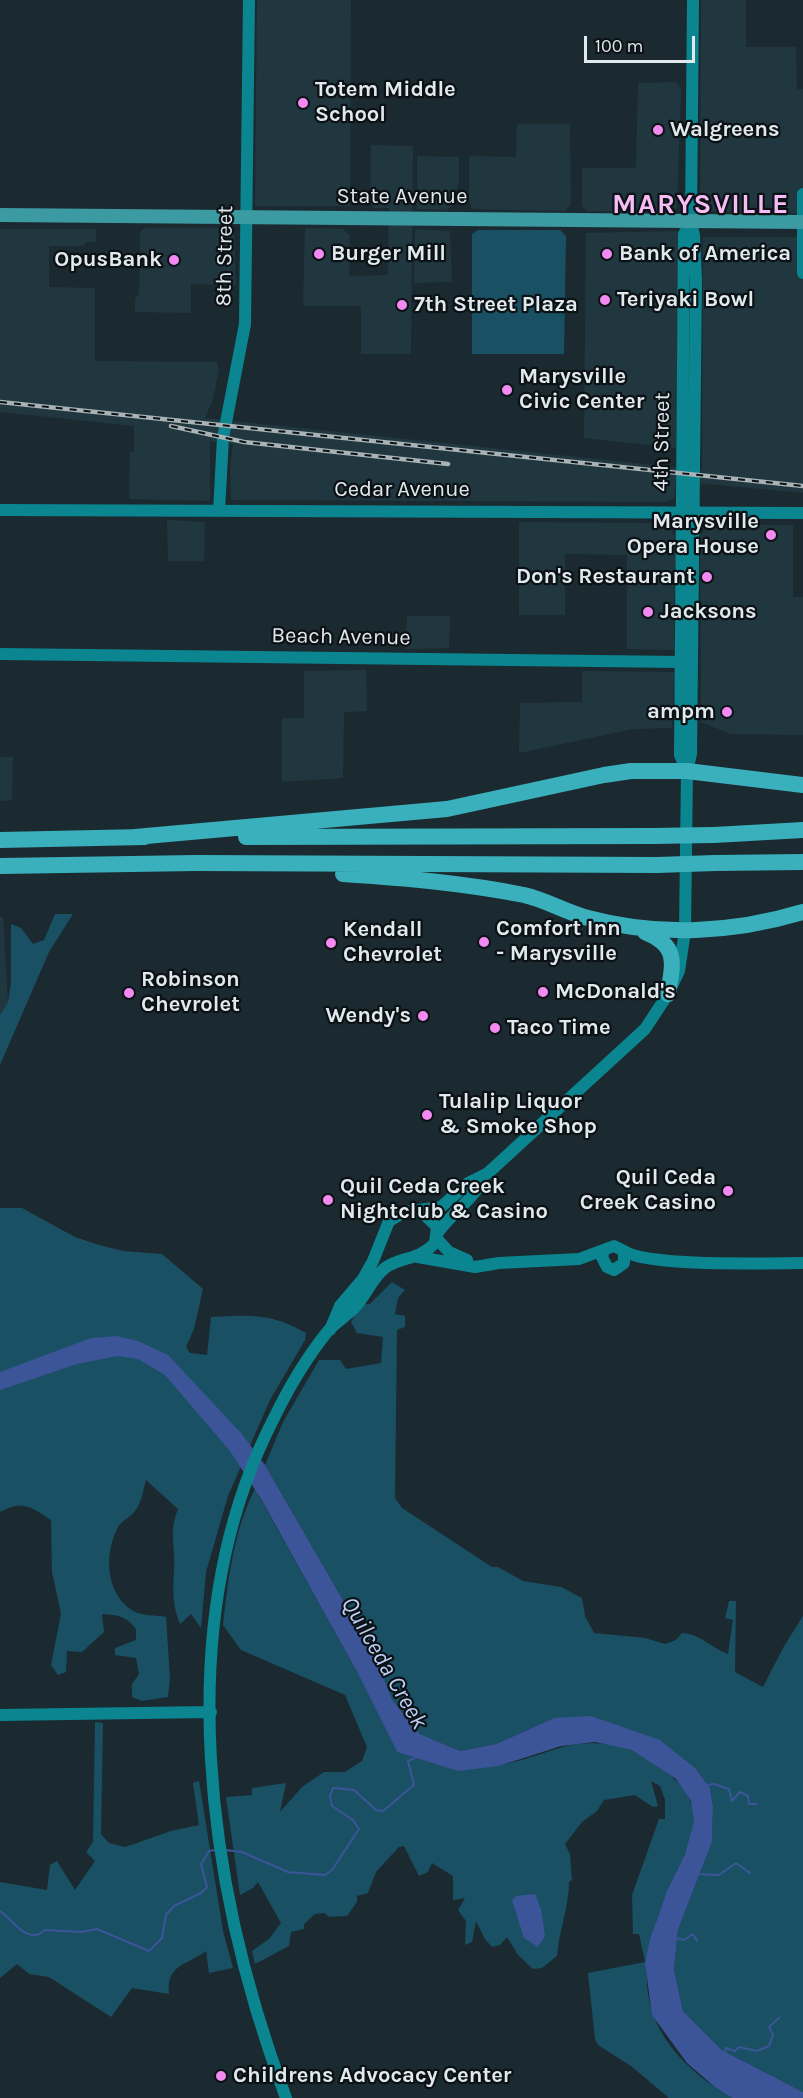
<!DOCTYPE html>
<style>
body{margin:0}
#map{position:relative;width:803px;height:2098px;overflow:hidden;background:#1b2a30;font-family:Karla,sans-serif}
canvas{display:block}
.scale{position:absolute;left:584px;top:36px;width:111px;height:27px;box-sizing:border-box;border:3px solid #e0e9ed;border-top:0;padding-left:8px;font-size:18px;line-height:21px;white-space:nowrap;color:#e0e9ed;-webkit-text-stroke:4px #0b1114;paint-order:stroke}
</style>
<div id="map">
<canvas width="803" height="2098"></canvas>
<div class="scale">100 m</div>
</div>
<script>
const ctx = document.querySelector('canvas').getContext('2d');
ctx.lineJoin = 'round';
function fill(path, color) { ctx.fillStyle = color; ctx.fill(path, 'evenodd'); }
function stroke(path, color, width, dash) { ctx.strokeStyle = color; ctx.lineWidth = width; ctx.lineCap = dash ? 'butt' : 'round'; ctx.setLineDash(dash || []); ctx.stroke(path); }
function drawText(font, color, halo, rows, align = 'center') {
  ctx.font = font + ' Karla,sans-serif'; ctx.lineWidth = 4.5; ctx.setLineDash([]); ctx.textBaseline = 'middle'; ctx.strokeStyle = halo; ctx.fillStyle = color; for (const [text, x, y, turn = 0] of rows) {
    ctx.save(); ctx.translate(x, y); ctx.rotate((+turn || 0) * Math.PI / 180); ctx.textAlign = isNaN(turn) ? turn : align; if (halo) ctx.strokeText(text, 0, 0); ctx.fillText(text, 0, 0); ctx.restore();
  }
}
const built = new Path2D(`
 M257,0H351L350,206H255Z
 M701,0H746V47H796L797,89H803V213L700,211Z
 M676,82L681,89L677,208L663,212L587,211L582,206V168H636L638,83Z
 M517,124H570L571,204L565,211L472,209L469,201V156L516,157Z
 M371,145L413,146L411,354H361V306H303L305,228L343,229L350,236L349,276L388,275L389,208H374L370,203Z
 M417,156L459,157V182L451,207L447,210L417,209Z
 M144,228H227L234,232L236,285L191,284V313L135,312V299L139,294L140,232Z
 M0,229H96V242H87L83,246H49V287L95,288V361L217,362L219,369L213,399L205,418L702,470L703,237H803V493L676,481L674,498L666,502L231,500L230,470L233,444L210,441V501L129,499L130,452H134V426L0,412Z
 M415,229L450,231L452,282L414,283Z
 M677,231L679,234L676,448L584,438L586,233Z
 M167,520L205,522L204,561H168Z
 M519,522L649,523L669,526L675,537L674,650L627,649V555L565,554V615H519Z
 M707,525H793V597H803V735L731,734L701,722L700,536Z
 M407,616H450L449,648L406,649Z
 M366,670L367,711L344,712L343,778L282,782V718H304V671Z
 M582,671L674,672L672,728L633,729L519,753L520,703L582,702Z
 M0,757H13L12,800L0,801Z
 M0,917H3L8,1002L0,1015Z`);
const green = new Path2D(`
 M478,230H560L566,236L564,354H472V234Z
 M55,914H73L49,952L0,1065V1015L8,1002L11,983V924L21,928L33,944L44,940Z
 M0,1208H22L75,1237L99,1245L123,1251L162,1254L203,1289L194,1329L186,1347L190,1353L207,1355L211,1317C250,1315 271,1313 306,1333L305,1340L270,1400L228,1496L206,1572L201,1628L191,1614L180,1624C172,1604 173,1591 174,1569C176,1545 168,1534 178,1509L146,1480C143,1490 142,1502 135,1511C131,1517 122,1520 118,1527C104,1553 105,1594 133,1611C141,1616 157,1615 166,1617L170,1678L168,1697L142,1701L132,1697V1684L139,1674L136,1658L115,1655V1648L136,1640V1629C126,1616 118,1615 102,1614L104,1632L82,1652L67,1651L66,1672L58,1675L51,1665L61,1614L52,1572L51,1520C31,1507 23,1500 0,1512Z
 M392,1282L405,1290L398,1298L395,1314L405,1316V1327L397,1330L395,1498L402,1508L492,1567H498L523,1581L561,1587L582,1598L585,1616L594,1633L645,1638L665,1644L676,1640L682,1633C698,1633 712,1648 728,1654L733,1620L725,1618L729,1601H736L735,1672L763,1687L783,1648L803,1616V2092L722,2050L683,2011L674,1969L678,1930L712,1842L713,1806L710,1788L696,1769L554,1718L496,1744L460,1751L420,1734L393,1701L373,1652L265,1465L283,1422L319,1360H340L346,1369L381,1363L383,1337L357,1333L351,1322L361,1304H370Z
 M255,1489L356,1670L397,1752C419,1755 484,1768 501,1765C554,1755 569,1733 629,1749C641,1752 653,1764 664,1771C681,1782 696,1801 694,1823C691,1847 677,1869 668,1891C627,1983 644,2045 732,2098H669L631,2066L598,2045L595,2039L588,1973L645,1962L639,1934H633L632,1895L659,1819H665V1800L660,1786L651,1781L658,1806L653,1807L635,1795L604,1800L597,1811L582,1822L565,1844L570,1854L572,1880L569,1882C569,1907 559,1930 557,1956L542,1968L533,1969L518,1955L507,1937L500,1945L492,1947L485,1939L476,1921L472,1942L465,1945L466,1921L458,1910L465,1898L453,1900V1876L432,1863L428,1872L419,1876L404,1846L399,1847L376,1872L368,1893L357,1896V1902L347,1916L329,1917L324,1913L315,1914L304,1924V1929L291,1932L289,1946L255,1964L252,1951L269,1939L281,1923L258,1882L253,1888L240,1895L226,1797L252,1795V1788L286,1783L280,1812L302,1787L324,1772H345L362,1761L367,1747L345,1695L241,1650L223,1625C228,1580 234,1529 255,1489Z
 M95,1722L103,1723L101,1834L109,1843L125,1847L171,1831L199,1825L193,1783L199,1781L223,1931L233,1968L209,1973L206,1951C186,1966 166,1964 169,1994L132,1988L111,2017L49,1977L29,1974L17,1964L0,1978V1882L47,1890L50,1865L57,1861L75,1890L95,1861L86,1852L93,1842Z`);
const water = new Path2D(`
 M117,1336L138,1341L168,1355L241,1433L265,1465L373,1652L393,1701L420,1734L460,1751L496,1744L554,1718L591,1716L660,1740L696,1769L710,1788L713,1806L712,1842L678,1930L674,1969L683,2011L722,2050L803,2092V2098H732L716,2088L687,2063L652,2015L645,1963L650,1939L667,1891L685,1854L694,1822L691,1801L676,1779L632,1750L595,1742L561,1746L499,1766L458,1771L397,1752L356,1670L261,1499L230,1451L165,1375L138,1359L117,1356L77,1364L0,1390V1372L91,1338Z
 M535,1894L541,1909L545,1936L538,1947L524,1938L512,1900L516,1896Z`);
const stream = new Path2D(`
 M708,1785L714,1784L729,1789L732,1801L740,1792L748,1796L749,1804H756
 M225,1850L242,1852L288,1872L325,1875L332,1870L359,1829L353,1820L332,1806L330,1796L333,1788L354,1790L376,1810L383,1811L414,1785L408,1761L415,1758
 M697,1874L719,1875L736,1863L750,1873
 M0,1911C13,1920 28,1946 45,1930L81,1932L97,1929L149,1951L162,1938L166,1915L174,1906L201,1893L207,1887L201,1864L209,1851L216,1850
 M676,1938L684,1940L693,1934L697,1941
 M725,2053L726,2048L735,2051L739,2047L757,2051L769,2046L773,2035L769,2027L779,2018`);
const secondary = new Path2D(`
 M803,194V273
 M0,510L803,513
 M219,511L223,438L245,324L249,0
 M0,654L681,662
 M687,771L680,755L684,234L691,222
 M437,1234C449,1215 479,1195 483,1177
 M436,1238L449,1252L467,1260
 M624,1251C648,1267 768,1263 803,1263
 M418,1257L475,1267L499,1263L579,1259L614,1246L624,1251V1263L614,1270L607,1267L602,1257L604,1250
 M330,1330L340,1306L363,1279L373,1261L389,1221L404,1212L441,1207L468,1183L488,1173L645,1029L668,994L679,971L685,931L687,771L691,754L696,280L694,235L691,222L693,0
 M0,1715L211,1712
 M286,2098C208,1890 168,1625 273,1420C288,1389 306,1358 328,1331C336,1322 348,1315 356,1306C366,1295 373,1277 385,1268C402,1256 418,1261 435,1243L437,1227L425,1215L416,1211`);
const primary = new Path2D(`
 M0,215L803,222`);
const highway = new Path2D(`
 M714,835L803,830
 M135,837L447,809L604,775L631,771H687L803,785
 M246,837L653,836
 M0,840L145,837
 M715,863L803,862
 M0,866L196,863L657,865
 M343,874C404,878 464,883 524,895C546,900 566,912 588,918C658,937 734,933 803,912
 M645,932C679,946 673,963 668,994`);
const rail = new Path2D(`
 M0,402L803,486
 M171,426L244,442L448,464`);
const highwayBridge = new Path2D(`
 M653,836L714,835
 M657,865L715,863`);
const markers = [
 [303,103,6,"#f38af2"],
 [658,130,6,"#f38af2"],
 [319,254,6,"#f38af2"],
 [607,254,6,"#f38af2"],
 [174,260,6,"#f38af2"],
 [605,300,6,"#f38af2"],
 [402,305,6,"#f38af2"],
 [507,390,6,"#f38af2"],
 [771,535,6,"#f38af2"],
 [707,577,6,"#f38af2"],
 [648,612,6,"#f38af2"],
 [727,712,6,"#f38af2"],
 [484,942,6,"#f38af2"],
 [331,943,6,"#f38af2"],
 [543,992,6,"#f38af2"],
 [129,993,6,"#f38af2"],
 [423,1016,6,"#f38af2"],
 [495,1028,6,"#f38af2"],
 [427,1115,6,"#f38af2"],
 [728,1191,6,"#f38af2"],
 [328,1200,6,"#f38af2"],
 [221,2076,6,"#f38af2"]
];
const poiNames = [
 ["Totem Middle",315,90],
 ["School",315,115],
 ["Walgreens",670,130],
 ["Burger Mill",331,254],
 ["Bank of America",619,254],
 ["OpusBank",162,260,"right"],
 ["Teriyaki Bowl",617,300],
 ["7th Street Plaza",414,305],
 ["Marysville",519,377],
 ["Civic Center",519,402],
 ["Marysville",759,522,"right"],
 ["Opera House",759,547,"right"],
 ["Don's Restaurant",695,577,"right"],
 ["Jacksons",660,612],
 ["ampm",715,712,"right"],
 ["Comfort Inn",496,929],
 ["- Marysville",496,954],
 ["Kendall",343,930],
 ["Chevrolet",343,955],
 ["Robinson",141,980],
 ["Chevrolet",141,1005],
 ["McDonald's",555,992],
 ["Wendy's",411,1016,"right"],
 ["Taco Time",507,1028],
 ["Tulalip Liquor",439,1102],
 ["& Smoke Shop",439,1127],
 ["Quil Ceda",716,1178,"right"],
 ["Creek Casino",716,1203,"right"],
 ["Quil Ceda Creek",340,1187],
 ["Nightclub & Casino",340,1212],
 ["Childrens Advocacy Center",233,2076]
];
const streetNames = [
 ["State Avenue",402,197],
 ["8th Street",225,256,-89],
 ["4th Street",662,442,-89],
 ["Cedar Avenue",402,490],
 ["Beach Avenue",341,637,1]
];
const waterNames = [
 ["Quilceda Creek",384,1663,60]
];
const districtNames = [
 ["MARYSVILLE",701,205]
];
fill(built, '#213740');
fill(green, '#195063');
fill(water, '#3b5598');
stroke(stream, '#3b5598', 2);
stroke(secondary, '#0b858f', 12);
stroke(primary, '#3c9aa3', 14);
stroke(highway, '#3ab0bc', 16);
stroke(rail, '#a8b3b7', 4.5);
stroke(rail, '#0b1114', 2, [7]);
stroke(highwayBridge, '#3ab0bc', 16);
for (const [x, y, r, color] of markers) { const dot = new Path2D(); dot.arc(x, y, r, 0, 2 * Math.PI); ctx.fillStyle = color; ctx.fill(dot); stroke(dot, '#0b1114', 2); }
drawText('bold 22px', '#e0e9ed', '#0b1114', poiNames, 'left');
drawText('22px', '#e0e9ed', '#0b1114', streetNames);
drawText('italic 24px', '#becff6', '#0b1114', waterNames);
ctx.letterSpacing = '1.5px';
drawText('bold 28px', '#f7bcf5', '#0b1114', districtNames);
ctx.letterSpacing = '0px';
</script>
